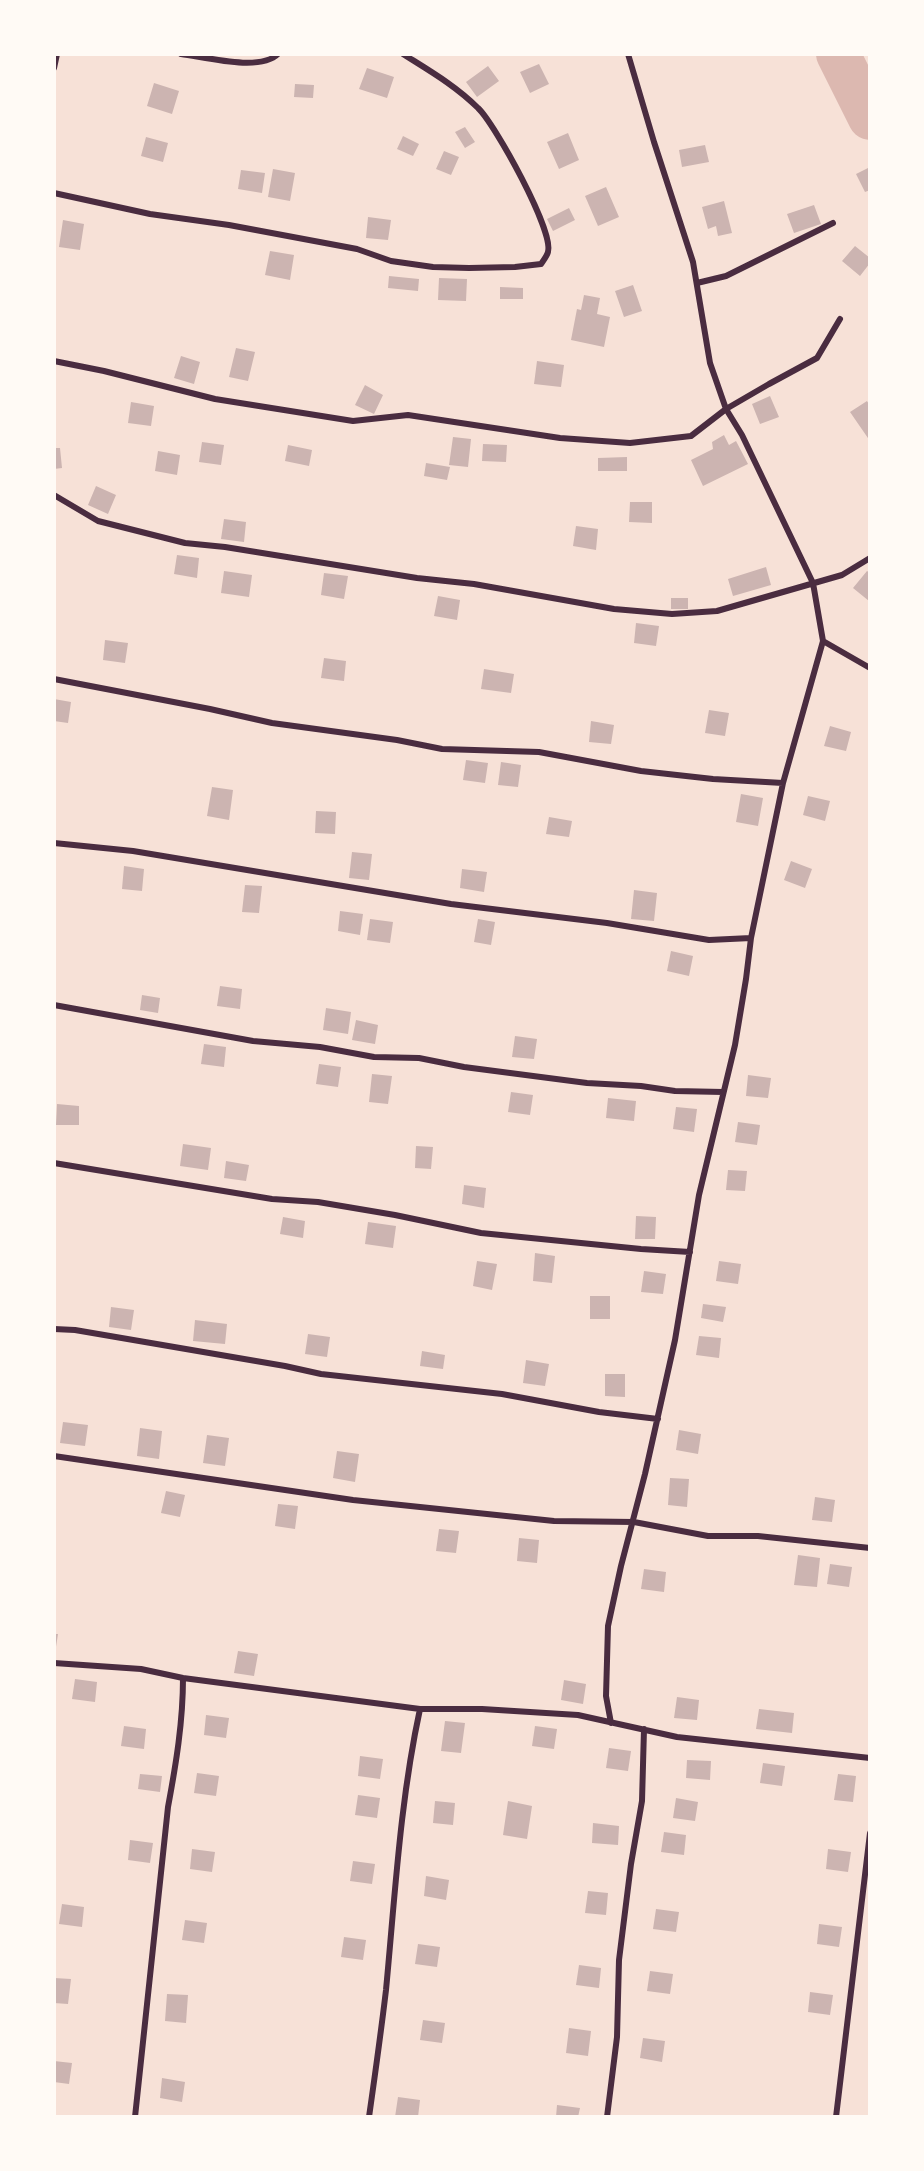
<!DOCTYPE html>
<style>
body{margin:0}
#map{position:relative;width:924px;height:2171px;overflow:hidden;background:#f7e1d7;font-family:"Source Sans 3",sans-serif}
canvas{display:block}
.frame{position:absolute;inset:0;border:56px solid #fffaf5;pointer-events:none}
</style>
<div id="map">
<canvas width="924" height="2171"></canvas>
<div class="frame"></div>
</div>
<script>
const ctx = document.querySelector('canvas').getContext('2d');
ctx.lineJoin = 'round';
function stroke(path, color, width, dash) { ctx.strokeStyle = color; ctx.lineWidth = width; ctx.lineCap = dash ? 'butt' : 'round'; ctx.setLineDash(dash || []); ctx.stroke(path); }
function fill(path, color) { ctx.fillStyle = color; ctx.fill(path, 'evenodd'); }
const river = new Path2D(`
 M838,54L870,118`);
const building = new Path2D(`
 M539,64L549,84L530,93L520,72Z
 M488,66L499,81L477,97L466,82Z
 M367,68L394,77L387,98L359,89Z
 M154,83L179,91L172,114L147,106Z
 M295,84L314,85L313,98L294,97Z
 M465,127L475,142L465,148L455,132Z
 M568,133L579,160L559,169L547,142Z
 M403,136L419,144L413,156L397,149Z
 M146,137L168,143L163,162L141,156Z
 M705,145L709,162L682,167L679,150Z
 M444,151L459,157L451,175L436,169Z
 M870,167V190L865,192L856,174Z
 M273,169L295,173L290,201L268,197Z
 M241,170L265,173L262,193L238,189Z
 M606,187L619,217L598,226L585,196Z
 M724,201L732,233L718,236L716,226L708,229L702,207Z
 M814,205L821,224L794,233L787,214Z
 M569,208L575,220L553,231L547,219Z
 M368,217L391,220L388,240L366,238Z
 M63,220L84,224L80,250L59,247Z
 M855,246L870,258V263L860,276L842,261Z
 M270,251L294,255L290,280L265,275Z
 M389,276L419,279L418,291L388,288Z
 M439,278L467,279L466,301L438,300Z
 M633,285L642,311L624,317L615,291Z
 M500,287L523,288V299H500Z
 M584,295L600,298L597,314L610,317L604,347L571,340L577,309L581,310Z
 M236,348L255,352L248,381L229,377Z
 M181,356L200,362L194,384L174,378Z
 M537,361L564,365L561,387L534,384Z
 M365,385L383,395L374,414L355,405Z
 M770,396L779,417L760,424L752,404Z
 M867,401L870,406V441L850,412Z
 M131,402L154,406L151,426L128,423Z
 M724,435L729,445L736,441L748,464L703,486L691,460L713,449L712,442Z
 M453,437L471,439L468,467L449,465Z
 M202,442L224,445L221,465L199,462Z
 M483,444L507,445L506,462L482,461Z
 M288,445L312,450L309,466L285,461Z
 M54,448H60L62,468L54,469Z
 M158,451L180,455L177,475L155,471Z
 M627,457V471H598V458Z
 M426,463L450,467L447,480L424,476Z
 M96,486L116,495L108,514L88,505Z
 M630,502H652V523L629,522Z
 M224,519L246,522L244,542L221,539Z
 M576,526L598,529L596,550L573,546Z
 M177,555L199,558L197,578L174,574Z
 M766,567L771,585L733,596L728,579Z
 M224,571L252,575L249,597L221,593Z
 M867,571L870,573L869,601L853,588Z
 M324,573L348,576L344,599L321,595Z
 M438,596L460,600L457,620L434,616Z
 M671,598H688V609H671Z
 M636,623L659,626L656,646L634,643Z
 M105,640L128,643L125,663L103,660Z
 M324,658L346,661L344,681L321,678Z
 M484,669L514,674L511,693L481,689Z
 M54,699L71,702L68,723L54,721Z
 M709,710L729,713L725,736L705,733Z
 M591,721L614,725L611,744L589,742Z
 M830,726L851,732L846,751L824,746Z
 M466,760L488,763L485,783L463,780Z
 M501,762L521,765L518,787L498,785Z
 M212,787L233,790L229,820L207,816Z
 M741,794L763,798L758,826L736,822Z
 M808,796L830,801L825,821L803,815Z
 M316,811L336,812L335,834L315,833Z
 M549,817L572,821L569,837L546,834Z
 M352,852L372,854L369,880L349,878Z
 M791,861L812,869L805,888L784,880Z
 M124,866L144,869L142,891L122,889Z
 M462,869L487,872L484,892L460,888Z
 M245,885L262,886L259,913L242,912Z
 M634,890L657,893L654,921L631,919Z
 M340,911L363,914L360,935L338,931Z
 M370,919L393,922L390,943L367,940Z
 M478,919L495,922L491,945L474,942Z
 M671,951L693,956L689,976L667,971Z
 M220,986L242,989L240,1009L217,1006Z
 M142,995L160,998L158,1013L140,1010Z
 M326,1008L351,1012L348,1034L323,1030Z
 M356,1020L378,1025L375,1044L352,1040Z
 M515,1036L537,1039L534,1059L512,1057Z
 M204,1044L226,1047L224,1067L201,1064Z
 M319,1064L341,1067L338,1087L316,1084Z
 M372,1074L392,1076L388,1104L369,1102Z
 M748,1075L771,1078L768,1098L746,1096Z
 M511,1092L533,1095L530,1115L508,1112Z
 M608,1098L636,1101L634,1121L606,1118Z
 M57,1104L79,1106V1125H56Z
 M676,1107L697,1109L694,1132L673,1129Z
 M738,1122L760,1125L757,1145L735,1142Z
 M183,1144L211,1148L208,1170L180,1166Z
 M416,1146L433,1147L431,1169L415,1168Z
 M226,1161L249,1165L246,1181L224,1178Z
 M728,1170L747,1171L745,1191L726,1190Z
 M464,1185L486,1188L484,1208L462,1204Z
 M636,1216L656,1217L655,1239H635Z
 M283,1217L305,1221L303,1238L280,1234Z
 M368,1222L396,1226L393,1248L365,1244Z
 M535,1253L555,1256L552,1283L533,1281Z
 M477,1261L497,1264L492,1290L473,1286Z
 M719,1261L741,1264L738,1284L716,1281Z
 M644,1271L666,1274L663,1294L641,1292Z
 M590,1296H610V1319H590Z
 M703,1304L726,1307L723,1322L701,1318Z
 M111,1307L134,1310L131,1330L109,1327Z
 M195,1320L227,1324L225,1344L193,1341Z
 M308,1334L330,1337L327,1357L305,1354Z
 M699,1336L721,1338L719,1358L696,1355Z
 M422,1351L445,1355L443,1369L420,1366Z
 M526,1360L549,1364L545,1386L523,1383Z
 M605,1374H625V1397L605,1396Z
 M63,1422L88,1425L85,1446L60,1443Z
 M140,1428L162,1431L159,1459L137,1456Z
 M679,1430L701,1434L698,1454L676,1450Z
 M207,1435L229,1438L225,1466L203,1463Z
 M337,1451L359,1454L355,1482L333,1478Z
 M670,1478L689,1479L687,1507L668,1505Z
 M166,1491L185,1495L180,1517L161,1513Z
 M815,1497L835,1500L832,1522L812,1520Z
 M278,1504L298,1506L295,1529L275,1526Z
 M439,1529L459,1531L456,1553L436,1551Z
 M519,1538L539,1540L537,1563L517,1561Z
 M798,1555L820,1558L817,1587L794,1585Z
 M830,1564L852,1567L849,1587L827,1584Z
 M644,1569L666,1572L664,1592L641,1589Z
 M54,1634H58L55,1653H54Z
 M238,1651L258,1654L254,1676L234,1673Z
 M75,1679L97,1682L95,1702L72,1699Z
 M564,1680L586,1684L583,1704L561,1700Z
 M677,1697L699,1700L697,1720L674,1718Z
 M759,1709L794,1713L792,1733L756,1729Z
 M206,1715L229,1718L226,1738L204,1735Z
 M445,1721L465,1723L461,1753L441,1751Z
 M124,1726L146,1729L144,1749L121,1746Z
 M535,1726L557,1729L554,1749L532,1746Z
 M609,1748L631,1751L628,1771L606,1768Z
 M360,1756L383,1759L380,1779L358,1776Z
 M687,1760L711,1761L710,1780L686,1778Z
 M763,1763L785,1766L782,1786L760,1783Z
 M197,1773L219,1776L216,1796L194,1793Z
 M140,1774L162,1776L160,1792L138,1789Z
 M838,1774L856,1776L853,1802L834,1800Z
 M358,1795L380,1798L377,1818L355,1815Z
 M676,1798L698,1802L695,1821L673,1818Z
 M435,1801L455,1803L453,1825L433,1823Z
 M508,1801L532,1806L527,1839L503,1835Z
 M593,1823L619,1826L618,1845L592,1843Z
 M664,1832L686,1835L684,1855L661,1852Z
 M130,1840L153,1843L150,1863L128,1860Z
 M192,1849L215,1852L212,1872L190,1869Z
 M828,1849L851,1852L848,1872L826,1869Z
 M353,1861L375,1864L372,1884L350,1881Z
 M426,1876L449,1880L446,1900L424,1896Z
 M588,1891L608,1893L606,1915L585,1913Z
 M62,1904L84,1907L82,1927L59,1924Z
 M656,1909L679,1912L676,1932L653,1929Z
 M185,1920L207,1923L204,1943L182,1940Z
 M819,1924L842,1927L839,1947L817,1944Z
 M344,1937L366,1940L363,1960L341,1957Z
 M418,1944L440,1947L437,1967L415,1964Z
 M579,1965L601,1968L599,1988L576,1985Z
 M650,1971L673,1974L670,1994L647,1991Z
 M54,1978L71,1979L68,2004L54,2003Z
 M810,1992L833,1995L830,2015L808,2012Z
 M167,1994L188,1995L186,2023L165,2021Z
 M423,2020L445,2023L442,2043L420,2040Z
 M569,2028L591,2031L588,2056L566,2053Z
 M643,2038L665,2041L662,2062L640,2058Z
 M54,2061L72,2063L69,2084L54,2082Z
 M162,2078L185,2082L182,2102L160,2098Z
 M398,2097L420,2100L418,2117H395Z
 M557,2105L580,2108L578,2117H556Z`);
const minor = new Path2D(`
 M181,54C205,57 260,72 278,54
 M54,68L57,54
 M54,193L150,214L229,225L357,249L391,261L433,267L469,268L515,267L541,264C543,261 547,256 548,252C554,231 495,124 478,108C456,86 430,71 403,54
 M697,283L726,276L833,223
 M54,361L104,371L215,399L353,421L408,415L560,438L630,443L691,436L726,409L769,384L817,358L840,319
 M54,495L98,521L185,543L225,547L417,578L474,584L614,609L672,614L717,611L842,575L870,558
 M823,641L870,668
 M54,679L210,709L272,723L397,740L442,749L539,752L641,771L713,779L783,783
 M54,843L133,851L451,904L607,923L709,940L751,938
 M54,1005L253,1041L320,1047L374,1057L419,1058L464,1067L587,1083L641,1086L675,1091L723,1092
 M54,1163L272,1199L318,1202L395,1215L481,1233L641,1249L690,1252
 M54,1329L75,1330L285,1366L321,1374L502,1394L599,1412L658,1419
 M54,1456L353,1500L554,1521L634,1522L708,1536H758L870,1548
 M54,1663L141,1669L183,1678L420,1709H482L578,1715L677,1737L870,1758
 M611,1723L606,1696L608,1626L621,1566L645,1474L675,1340L699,1195L735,1045L746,979L751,938L783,783L823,641L813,583L742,435L726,409L710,363L693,262L654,142L628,54
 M135,2117L168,1807C176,1764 183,1722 183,1678
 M369,2117C375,2075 381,2032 386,1990C395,1896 400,1801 420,1709
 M607,2117L617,2037L619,1960L631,1864L642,1801L644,1729
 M836,2117L870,1833`);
stroke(river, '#dcb8b0', 44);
fill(building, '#ccb4b1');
stroke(minor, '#4a2c40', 6);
</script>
